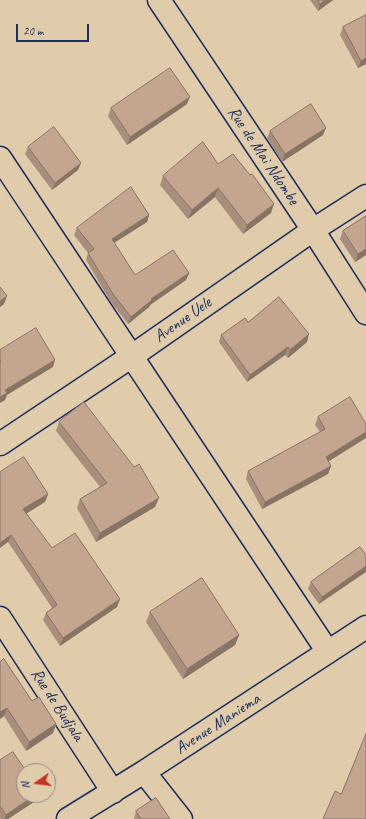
<!DOCTYPE html>
<style>
body{margin:0}
#map{position:relative;width:366px;height:819px;overflow:hidden;background:#e0cbaa;font-family:Caveat,sans-serif}
canvas{display:block}
.north{position:absolute;left:16px;top:763px;width:40px;height:40px;box-sizing:border-box;background:#e0cbaa;border:1px solid #918d8c;border-radius:50%;rotate:256deg;font-size:11px;font-weight:700;line-height:16px;text-align:center;color:#1b2f5e}
.north::after{content:'';display:block;margin:auto;width:14px;height:18px;background:#c8321e;clip-path:polygon(50% 0,100% 100%,50% 72%,0 100%)}
.scale{position:absolute;left:16px;top:24px;width:73px;height:18px;box-sizing:border-box;border:2px solid #1b2f5e;border-top:0;padding-left:5px;font-size:12px;line-height:14px;white-space:nowrap;color:#1b2f5e;-webkit-text-stroke:3px #e0cbaa;paint-order:stroke}
</style>
<div id="map">
<canvas width="366" height="819"></canvas>
<div class="north">N</div>
<div class="scale">20 m</div>
</div>
<script>
const ctx = document.querySelector('canvas').getContext('2d');
ctx.lineJoin = 'round';
function stroke(path, color, width, dash) { ctx.strokeStyle = color; ctx.lineWidth = width; ctx.lineCap = dash ? 'butt' : 'round'; ctx.setLineDash(dash || []); ctx.stroke(path); }
function fill(path, color) { ctx.fillStyle = color; ctx.fill(path, 'evenodd'); }
function drawText(font, color, halo, rows, align = 'center') {
  ctx.font = font + ' Caveat,sans-serif'; ctx.lineWidth = 3; ctx.setLineDash([]); ctx.textBaseline = 'middle'; ctx.strokeStyle = halo; ctx.fillStyle = color; for (const [text, x, y, turn = 0] of rows) {
    ctx.save(); ctx.translate(x, y); ctx.rotate((+turn || 0) * Math.PI / 180); ctx.textAlign = isNaN(turn) ? turn : align; if (halo) ctx.strokeText(text, 0, 0); ctx.fillText(text, 0, 0); ctx.restore();
  }
}
const minor = new Path2D(`
 M159,0L313,230L366,313
 M0,158L328,652
 M0,444L132,356L313,230L366,196
 M0,618L113,792
 M144,772L181,819
 M68,819L144,772L366,627`);
const wall = new Path2D(`
 M310,0H333L318,11Z
 M366,15V64L358,68L340,35L343,27Z
 M187,104L127,145L108,116L111,108Z
 M270,131L323,135L282,162L267,138Z
 M28,147L78,170L52,190L25,154Z
 M218,164L271,213L243,234L215,197L188,219L160,185L163,176Z
 M149,215L147,222L114,243L135,275L189,273L186,280L150,305L149,307L128,324L110,301L86,260L88,253L74,235L77,228Z
 M366,216V255L355,262L340,239L343,231Z
 M248,322L307,342L288,358L285,355L247,382L219,342L221,335Z
 M318,417L366,424L328,461L331,466L328,474L262,509L246,479L248,471L320,432L315,425Z
 M59,422L134,467L155,507L96,542L77,508L80,499L100,487L56,431Z
 M0,472L48,494L45,502L26,513L52,548L120,599L117,607L60,646L43,620L46,613L52,608L8,542Z
 M360,547L319,604L308,589L311,582Z
 M150,612L239,635L235,645L183,679L146,622Z
 M0,662L32,701L56,724L53,733L26,751L4,716L0,719Z
 M0,760L24,795H39L37,800L8,819H1L0,818Z
 M136,811L170,819H134Z`);
const shadedWall = new Path2D(`
 M325,0H333L318,11L320,4Z
 M366,58V64L358,68L361,61Z
 M190,97L187,104L127,145L130,137Z
 M326,128L323,135L282,162L285,154Z
 M81,163L78,170L52,190L55,183Z
 M218,188L215,197L188,219L192,210Z
 M274,204L271,213L243,234L247,225Z
 M149,215L147,222L109,246L112,239Z
 M366,249V255L355,262L358,254Z
 M189,273L186,280L150,305L149,307L128,324L131,317L151,299Z
 M7,296L4,304L0,307V301Z
 M309,334L307,342L288,358L290,350Z
 M288,347L285,355L247,382L250,375Z
 M55,360L53,367L7,395L5,400L0,403V397L5,390Z
 M366,432V438L323,465L326,457Z
 M331,466L328,474L262,509L265,502Z
 M48,494L45,502L21,517L23,509Z
 M159,498L155,507L96,542L100,533Z
 M11,535L8,542L0,548V543Z
 M366,566V572L319,604L322,597Z
 M120,599L117,607L60,646L63,638Z
 M239,635L235,645L183,679L187,669Z
 M7,708L4,716L0,719V712Z
 M56,724L53,733L26,751L29,742Z
 M35,795H39L37,800L8,819H4L6,815Z`);
const building = new Path2D(`
 M318,0H325L320,4Z
 M366,15V58L361,61L343,27Z
 M170,68L190,97L130,137L111,108Z
 M311,104L326,128L285,154L270,131Z
 M54,127L81,163L55,183L28,147Z
 M203,142L218,164L233,154L250,175L252,174L274,204L247,225L218,188L192,210L163,176Z
 M131,187L149,215L112,239L135,275L173,250L189,273L151,299L152,300L131,317L113,294L88,253L94,249L77,228Z
 M366,216V249L358,254L343,231Z
 M0,287L7,296L0,301Z
 M279,297L309,334L290,350L288,347L250,375L221,335L245,318L248,322Z
 M36,328L55,360L5,390L7,393L0,397V362L1,361L0,360V350Z
 M350,397L366,424V432L326,457L331,466L265,502L248,471L325,429L318,417Z
 M84,402L134,467L139,464L159,498L100,533L80,499L107,483L59,422Z
 M24,457L48,494L23,509L52,548L75,533L120,599L63,638L46,613L57,605L11,535L0,543V472Z
 M360,547L366,555V566L322,597L311,582Z
 M202,578L239,635L187,669L150,612Z
 M4,659L32,701L39,697L56,724L29,742L7,708L0,712V662Z
 M366,734V819H323L335,791L341,794Z
 M13,752L26,771H24V795H35L6,815L0,806V760Z
 M156,798L170,819H141L136,811Z`);
const streetNames = [
 ["Rue de Mai Ndombe",263,156,56],
 ["Avenue Uele",183,320,-35],
 ["Rue de Budjala",57,705,57],
 ["Avenue Maniema",218,724,-33]
];
stroke(minor, '#1b2f5e', 25);
stroke(minor, '#e0cbaa', 22);
fill(wall, '#a88e7c');
fill(shadedWall, '#887465');
fill(building, '#c3a590');
stroke(building, '#887465', 1);
drawText('17px', '#1b2f5e', '#e0cbaa', streetNames);
</script>
